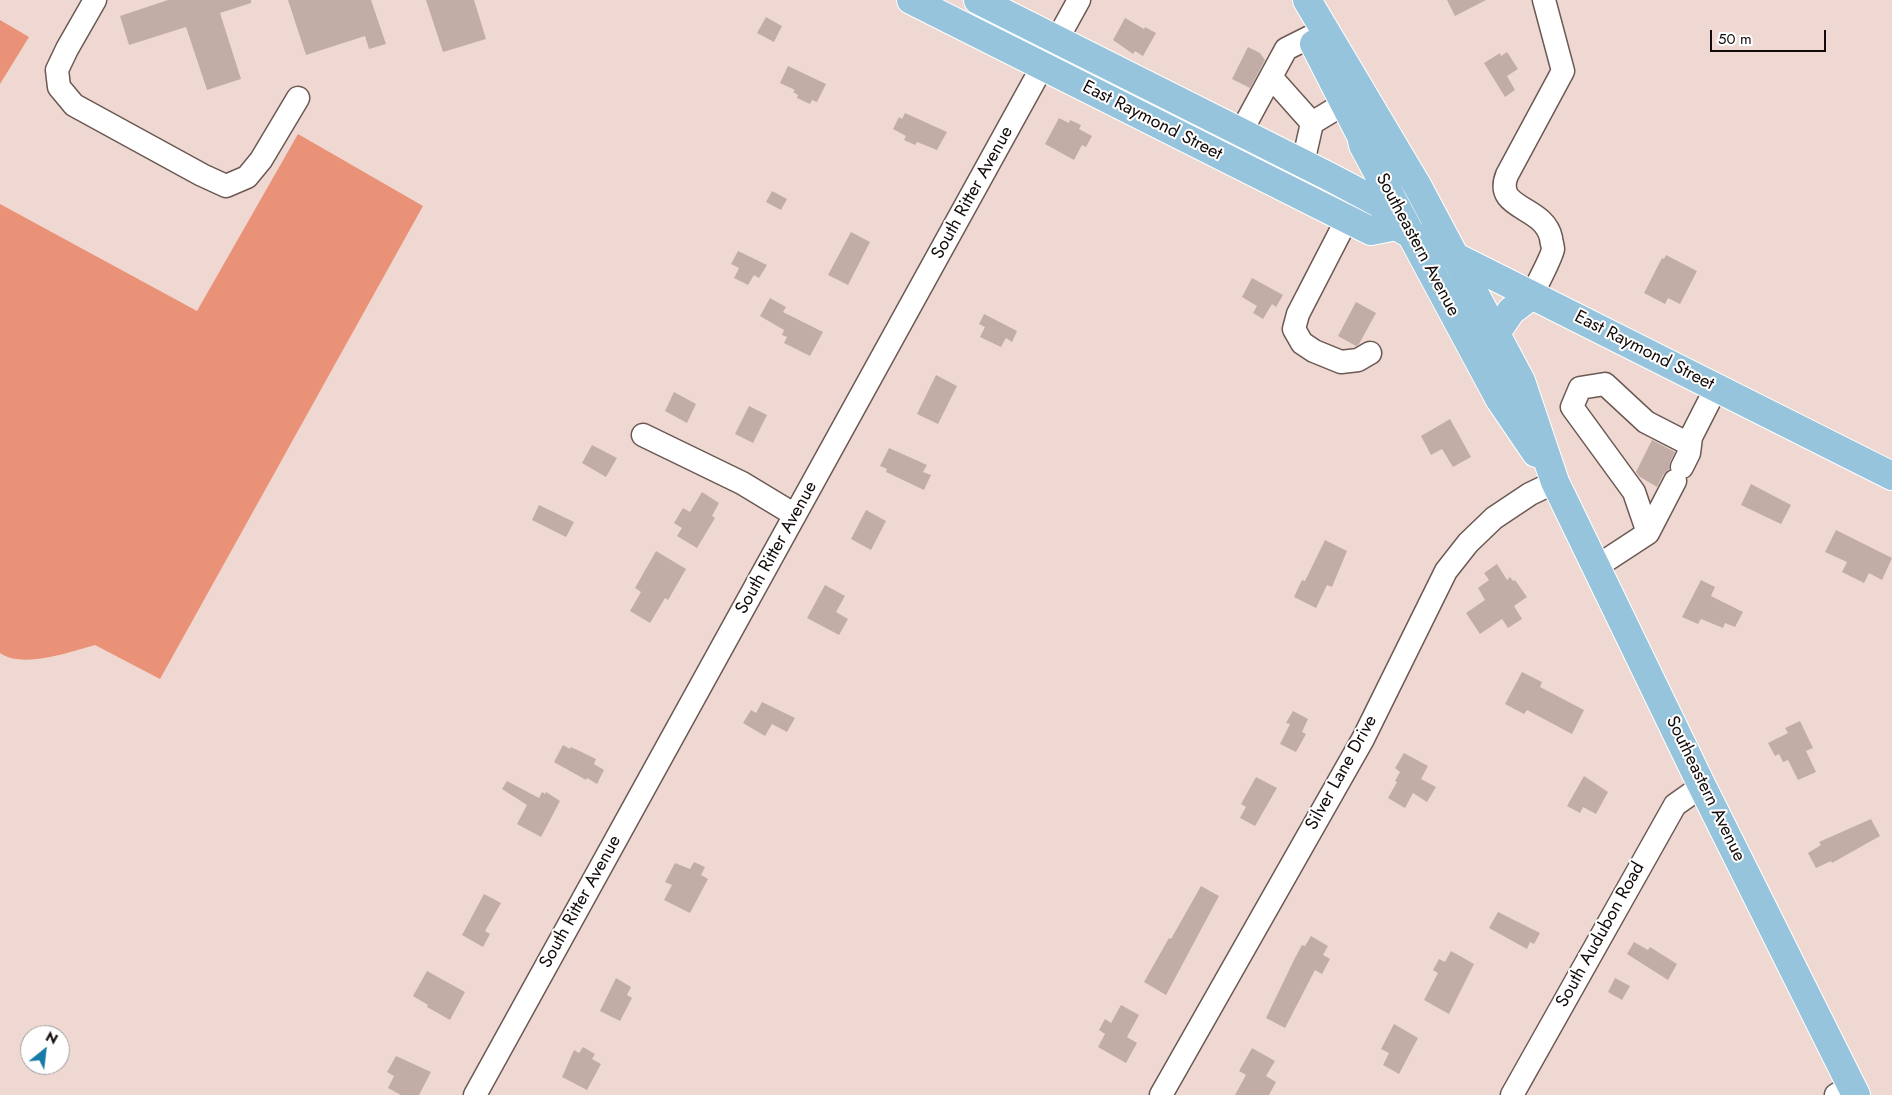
<!DOCTYPE html>
<style>
body{margin:0}
#map{position:relative;width:1892px;height:1095px;overflow:hidden;background:#efd8d1;font-family:Jost,sans-serif}
canvas{display:block}
.north{position:absolute;left:20px;top:1025px;width:50px;height:50px;box-sizing:border-box;background:#fff;border:1px solid #a09d9d;border-radius:50%;rotate:29deg;font-size:14px;font-weight:700;line-height:20px;text-align:center;color:#120b09}
.north::after{content:'';display:block;margin:auto;width:18px;height:22px;background:#187aa6;clip-path:polygon(50% 0,100% 100%,50% 72%,0 100%)}
.scale{position:absolute;left:1710px;top:30px;width:116px;height:22px;box-sizing:border-box;border:2px solid #120b09;border-top:0;padding-left:6px;font-size:15px;line-height:18px;white-space:nowrap;color:#120b09;-webkit-text-stroke:4px #fff;paint-order:stroke}
</style>
<div id="map">
<canvas width="1892" height="1095"></canvas>
<div class="north">N</div>
<div class="scale">50 m</div>
</div>
<script>
const ctx = document.querySelector('canvas').getContext('2d');
ctx.lineJoin = 'round';
function fill(path, color) { ctx.fillStyle = color; ctx.fill(path, 'evenodd'); }
function stroke(path, color, width, dash) { ctx.strokeStyle = color; ctx.lineWidth = width; ctx.lineCap = dash ? 'butt' : 'round'; ctx.setLineDash(dash || []); ctx.stroke(path); }
function drawText(font, color, halo, rows, align = 'center') {
  ctx.font = font + ' Jost,sans-serif'; ctx.lineWidth = 4; ctx.setLineDash([]); ctx.textBaseline = 'middle'; ctx.strokeStyle = halo; ctx.fillStyle = color; for (const [text, x, y, turn = 0] of rows) {
    ctx.save(); ctx.translate(x, y); ctx.rotate((+turn || 0) * Math.PI / 180); ctx.textAlign = isNaN(turn) ? turn : align; if (halo) ctx.strokeText(text, 0, 0); ctx.fillText(text, 0, 0); ctx.restore();
  }
}
const green = new Path2D(`
 M0,20L29,37L0,84Z
 M298,134L423,206L160,679L95,645C70,652 22,669 0,653V204L197,311Z`);
const building = new Path2D(`
 M168,0H251V3L220,13L241,79L207,90L186,27L129,45L120,16Z
 M288,0H371L386,44L369,49L365,36L306,55Z
 M426,0H474L486,39L443,52Z
 M1447,0H1486L1455,16Z
 M766,17L782,26L774,42L757,33Z
 M1125,18L1144,29L1145,27L1156,33L1143,56L1135,51L1133,54L1113,40Z
 M1248,47L1260,53L1265,60L1250,88L1232,79Z
 M1507,52L1518,69L1507,76L1515,90L1505,97L1484,63L1500,53L1501,56Z
 M788,66L826,84L817,102L812,100L810,104L797,98L798,95L793,92L795,90L780,83Z
 M905,113L947,132L937,150L917,142L915,145L904,140L906,136L893,129L899,117L902,119Z
 M1059,118L1069,123L1070,120L1081,125L1079,129L1092,136L1086,147L1082,145L1074,160L1045,144Z
 M772,191L787,199L781,210L766,202Z
 M851,232L870,242L848,285L828,275Z
 M738,251L767,265L759,278L754,275L748,285L734,278L739,268L731,264Z
 M1666,255L1697,271L1680,304L1668,298L1665,304L1644,293L1662,258L1664,259Z
 M1252,278L1283,295L1276,307L1272,304L1263,319L1253,313L1257,306L1242,297Z
 M770,298L786,307L783,312L823,332L810,356L784,343L787,337L782,335L784,330L760,316Z
 M1356,302L1376,313L1359,344L1356,346L1338,336Z
 M984,314L1017,331L1012,342L1006,338L1001,347L980,337L985,327L979,324Z
 M936,375L957,386L938,424L917,414Z
 M674,392L696,404L687,423L665,411Z
 M749,406L767,415L753,443L735,434Z
 M1450,419L1471,457L1453,467L1442,449L1431,455L1421,436Z
 M1652,440L1675,452L1670,462L1669,469L1663,475L1657,487L1640,477L1636,472Z
 M592,445L617,458L606,477L582,463Z
 M889,448L927,465L923,472L931,475L924,490L886,472L887,469L880,466Z
 M1751,484L1791,505L1781,524L1741,505Z
 M702,492L719,503L712,516L715,518L697,548L677,536L682,528L674,523L683,508L690,512Z
 M539,505L574,522L566,537L532,520Z
 M866,510L886,521L871,550L851,539Z
 M1836,530L1892,558L1882,580L1869,573L1864,583L1842,572L1847,562L1825,552Z
 M1325,540L1347,551L1332,587L1327,585L1316,608L1294,597L1302,580L1305,581Z
 M656,551L686,569L668,600L665,598L650,623L630,611L641,592L635,588Z
 M1497,564L1507,580L1510,577L1513,581L1515,580L1527,597L1514,606L1522,619L1508,628L1502,619L1480,634L1466,613L1485,600L1478,588L1489,580L1484,573Z
 M1701,580L1715,587L1711,596L1743,612L1735,627L1725,623L1723,628L1701,619L1698,624L1682,617Z
 M825,585L845,596L836,612L848,619L839,635L807,618Z
 M1522,672L1542,682L1540,687L1584,710L1572,734L1527,710L1524,714L1505,704Z
 M762,702L795,718L787,732L772,724L765,736L743,723L751,710L756,713Z
 M1293,711L1308,719L1302,732L1306,734L1296,752L1280,744L1290,724L1286,723Z
 M1800,721L1813,748L1806,751L1816,772L1798,780L1788,760L1783,762L1779,754L1775,756L1768,743L1788,733L1785,728Z
 M563,745L570,749L571,747L596,759L594,764L604,770L597,784L587,778L586,780L554,762Z
 M1404,753L1428,766L1421,779L1436,787L1427,802L1413,793L1405,808L1388,798L1397,782L1395,781L1400,772L1395,768Z
 M1584,776L1608,792L1596,814L1583,807L1580,813L1567,806Z
 M1256,777L1277,788L1255,826L1240,818L1246,807L1241,804Z
 M507,781L539,798L542,792L545,794L546,792L560,801L541,837L517,824L527,805L502,789Z
 M1871,819L1880,836L1832,863L1831,861L1816,868L1808,853L1821,845L1819,842Z
 M694,862L705,867L701,875L708,879L690,913L664,900L672,885L665,882L675,863L690,869Z
 M1201,886L1219,896L1166,995L1144,982L1169,938L1171,939Z
 M484,894L501,903L485,931L490,934L483,947L462,935Z
 M1498,912L1540,933L1534,944L1530,942L1527,949L1489,928Z
 M1311,936L1328,946L1323,955L1330,959L1322,974L1315,970L1285,1028L1266,1018L1295,958L1302,945L1305,946Z
 M1634,942L1648,950L1650,947L1677,964L1668,980L1627,954Z
 M1451,951L1474,964L1449,1014L1424,1000L1438,973L1433,970L1439,959L1445,962Z
 M427,971L465,992L450,1020L427,1007L428,1005L413,996Z
 M616,978L631,987L627,995L632,998L620,1021L600,1011Z
 M1615,978L1630,986L1622,1000L1608,992Z
 M1121,1005L1139,1015L1127,1037L1137,1043L1126,1063L1098,1047L1105,1034L1099,1030L1105,1019L1111,1023Z
 M1394,1024L1418,1038L1399,1074L1383,1065L1389,1053L1381,1049Z
 M583,1047L595,1054L592,1059L601,1064L587,1090L562,1077L574,1050L579,1053Z
 M1252,1048L1275,1061L1266,1076L1276,1082L1269,1095H1235L1246,1075L1239,1071Z
 M396,1056L431,1072L419,1095H401L388,1088L394,1076L387,1072Z`);
const minor = new Path2D(`
 M95,0L67,49L57,70L59,87L74,105L202,175L226,186L247,177L261,160L298,98
 M1271,77L1312,123
 M1241,132L1286,49L1310,37
 M1303,163L1312,123L1345,103
 M1347,219L1298,314L1294,329L1302,343L1314,351L1341,362L1358,360L1370,353
 M1532,295C1536,286 1552,257 1553,249C1553,246 1551,241 1551,238C1544,205 1493,210 1507,175L1563,71L1544,0
 M643,435L742,483L795,515
 M1682,467L1689,453L1691,437
 M1648,533L1675,481
 M1596,567L1648,533L1634,492L1572,407L1580,388L1605,384L1646,422L1683,441L1691,437L1716,388
 M475,1095L1079,0
 M1161,1095L1363,739L1446,571L1468,543L1494,518L1530,494L1555,482
 M1512,1095L1675,805L1702,786
 M1836,1095L1851,1086`);
const major = new Path2D(`
 M911,0L1371,231L1396,226
 M978,0L1328,176L1381,204L1396,226L1412,235L1892,476
 M1307,0L1418,187L1521,381L1555,482L1702,786L1856,1095
 M1314,44L1361,136L1363,145L1500,400L1536,453
 M1496,333L1511,311L1532,295`);
const streetNames = [
 ["East Raymond Street",1152,121,27],
 ["South Ritter Avenue",973,193,-61],
 ["Southeastern Avenue",1417,245,62],
 ["East Raymond Street",1644,351,27],
 ["South Ritter Avenue",777,548,-61],
 ["Silver Lane Drive",1342,773,-61],
 ["Southeastern Avenue",1705,789,64],
 ["South Ritter Avenue",581,902,-61],
 ["South Audubon Road",1601,935,-61]
];
fill(green, '#e99277');
fill(building, '#c2ada6');
stroke(minor, '#6c5953', 25);
stroke(major, '#fff', 30);
stroke(minor, '#fff', 22);
stroke(major, '#97c4dd', 28);
drawText('18px', '#120b09', '#fff', streetNames);
</script>
